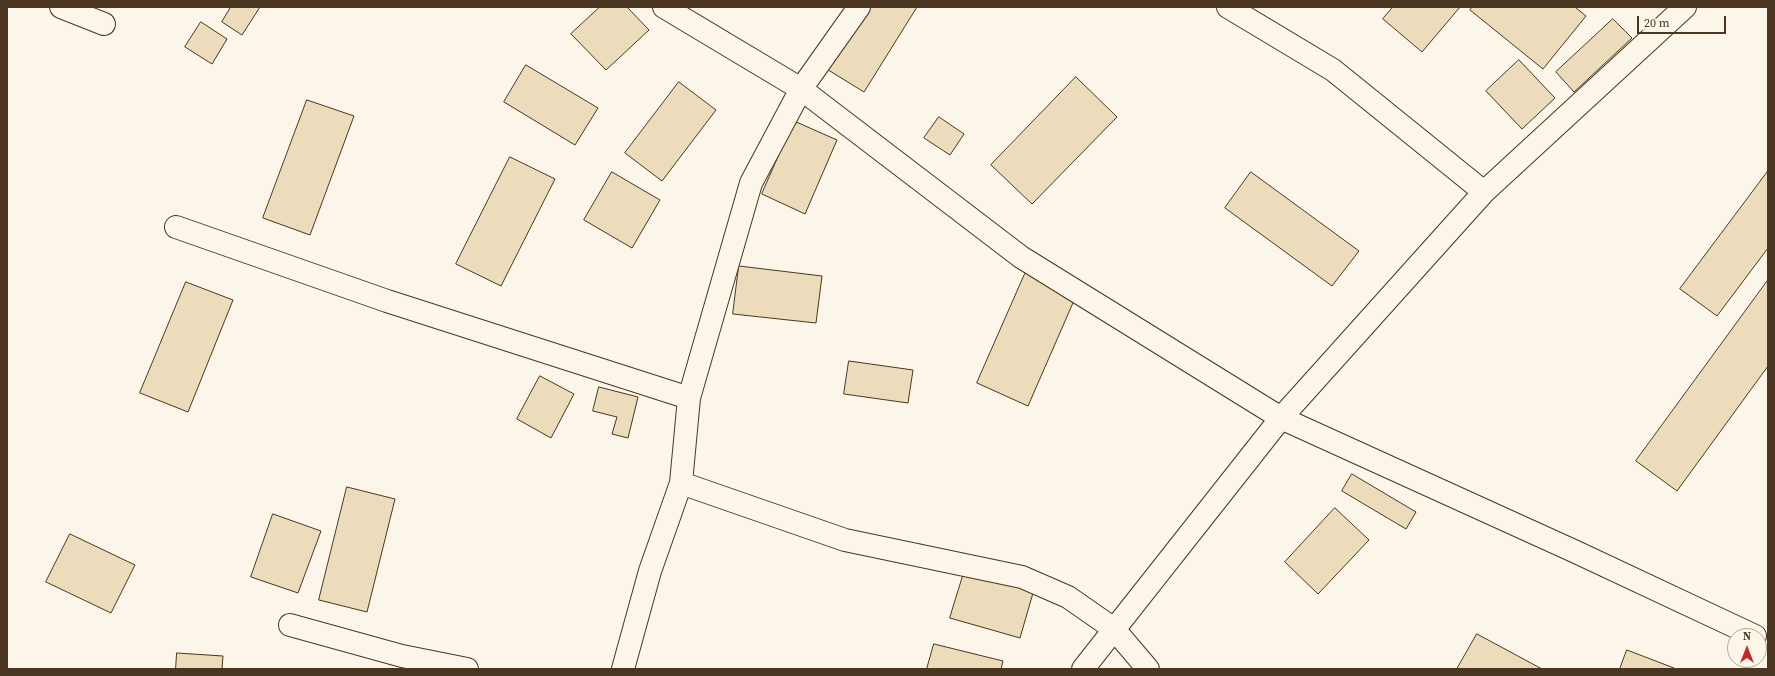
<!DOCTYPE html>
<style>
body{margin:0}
#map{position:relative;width:1775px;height:676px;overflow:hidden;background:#fbf6e9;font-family:"Source Serif 4",serif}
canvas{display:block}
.frame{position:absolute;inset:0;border:8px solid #4a3520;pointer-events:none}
.north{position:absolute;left:1727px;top:628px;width:40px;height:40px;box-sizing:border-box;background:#fbf6e9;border:1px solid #b4a999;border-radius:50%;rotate:0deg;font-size:11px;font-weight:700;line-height:16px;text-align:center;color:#4a3520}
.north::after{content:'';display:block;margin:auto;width:14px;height:18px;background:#c62828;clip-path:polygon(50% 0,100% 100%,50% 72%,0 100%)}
.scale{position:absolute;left:1637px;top:16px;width:89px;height:18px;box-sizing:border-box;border:2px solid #4a3520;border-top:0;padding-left:5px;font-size:12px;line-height:14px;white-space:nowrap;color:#4a3520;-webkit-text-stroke:3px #fbf6e9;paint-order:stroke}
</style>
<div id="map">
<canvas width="1775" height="676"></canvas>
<div class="frame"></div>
<div class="north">N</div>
<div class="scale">20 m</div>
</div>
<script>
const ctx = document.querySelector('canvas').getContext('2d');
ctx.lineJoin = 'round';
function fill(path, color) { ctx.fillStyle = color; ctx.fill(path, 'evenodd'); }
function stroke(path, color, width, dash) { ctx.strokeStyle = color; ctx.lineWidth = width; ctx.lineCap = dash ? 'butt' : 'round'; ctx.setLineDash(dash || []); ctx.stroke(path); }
const building = new Path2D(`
 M231,7H260L242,35L222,22Z
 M600,7H627L649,30L606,70L571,34Z
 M863,7H917L864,92L825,68Z
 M1393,7H1460L1422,52L1383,19Z
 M1473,7H1575L1586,16L1543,69L1470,10Z
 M1613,19L1632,38L1574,92L1556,72Z
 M201,22L227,39L212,64L185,47Z
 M1519,60L1555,98L1522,129L1486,91Z
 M526,65L598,108L575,145L504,102Z
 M1076,77L1117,117L1032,204L991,165Z
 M679,82L716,110L662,181L625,153Z
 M307,100L354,116L310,235L263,218Z
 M939,117L964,134L950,155L924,138Z
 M794,121L837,140L805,214L762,194Z
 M510,157L555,179L501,286L456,264Z
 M1768,171V248L1717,316L1680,289Z
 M612,172L660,200L632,248L584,220Z
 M1251,172L1359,251L1332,286L1225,208Z
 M739,266L822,276L816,323L733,314Z
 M1028,267L1079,289L1028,406L977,383Z
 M1768,280V366L1677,491L1636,461Z
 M186,282L233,300L188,412L140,393Z
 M849,361L913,370L908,403L844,394Z
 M540,376L574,394L551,438L517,419Z
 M599,387L638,397L628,438L612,434L617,417L593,411Z
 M1352,474L1416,512L1406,529L1342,491Z
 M347,487L395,499L367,612L319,600Z
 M1335,508L1369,540L1318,594L1285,562Z
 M273,514L321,531L298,593L251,577Z
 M70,534L135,565L111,613L46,582Z
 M966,566L1035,586L1020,638L950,618Z
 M1477,634L1542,669H1457Z
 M934,644L1003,661L1001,669H927Z
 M1627,650L1674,668L1673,669H1620Z
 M177,653L223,656L222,669H176Z`);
const street = new Path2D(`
 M61,7L104,24
 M664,7L801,89L1021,257L1281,418L1576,552L1755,636
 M1228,7L1333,70L1484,192
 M176,227L387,301L689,398
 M681,483L845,540L1022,577L1068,597L1114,629L1148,669
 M290,625L402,656L467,669
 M623,669L650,571L681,483L689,398L751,183L801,89L859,7
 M1083,669L1281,418L1484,192L1685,7`);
fill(building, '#ecdcbc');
stroke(building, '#4a3520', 1);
stroke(street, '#4a3520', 24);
stroke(street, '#fbf6e9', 22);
</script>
